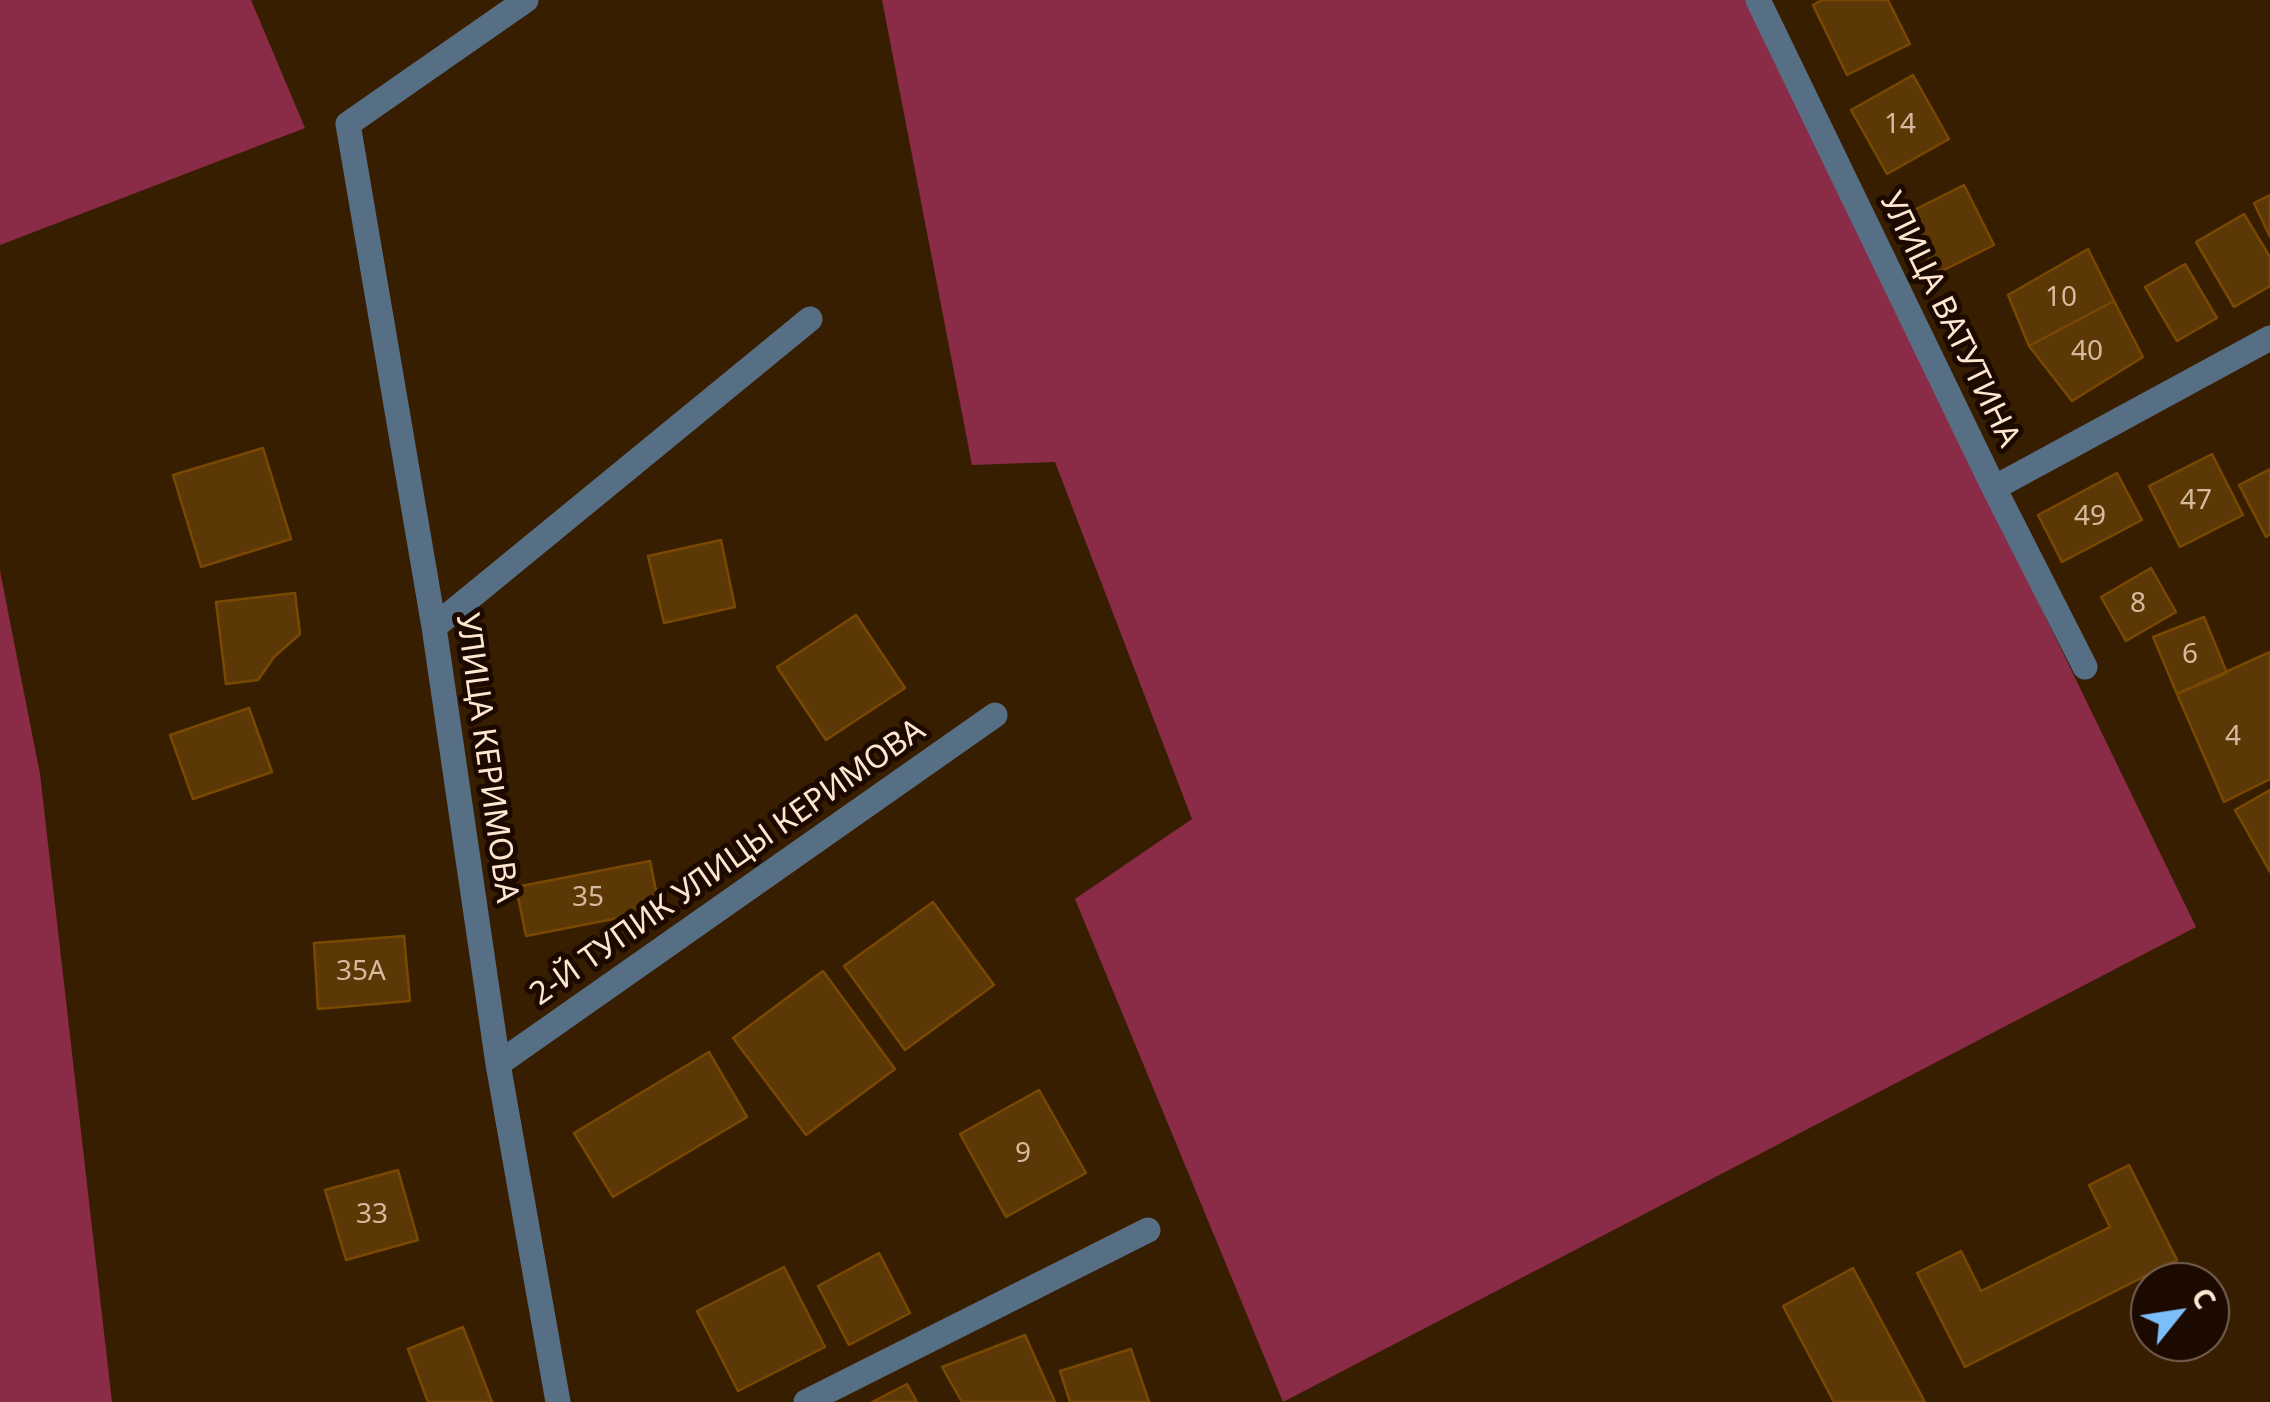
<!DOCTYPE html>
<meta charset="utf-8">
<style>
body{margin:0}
#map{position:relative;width:2270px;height:1402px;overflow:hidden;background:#381e00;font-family:"Noto Sans",sans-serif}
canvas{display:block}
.north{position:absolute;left:2130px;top:1262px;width:100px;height:100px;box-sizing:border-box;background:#1c0900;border:2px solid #766153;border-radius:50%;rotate:60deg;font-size:28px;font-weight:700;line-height:40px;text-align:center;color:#fee6d0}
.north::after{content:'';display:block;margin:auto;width:35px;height:45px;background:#7cbef9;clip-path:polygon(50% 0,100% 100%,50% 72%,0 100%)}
</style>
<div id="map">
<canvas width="2270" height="1402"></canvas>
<div class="north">С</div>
</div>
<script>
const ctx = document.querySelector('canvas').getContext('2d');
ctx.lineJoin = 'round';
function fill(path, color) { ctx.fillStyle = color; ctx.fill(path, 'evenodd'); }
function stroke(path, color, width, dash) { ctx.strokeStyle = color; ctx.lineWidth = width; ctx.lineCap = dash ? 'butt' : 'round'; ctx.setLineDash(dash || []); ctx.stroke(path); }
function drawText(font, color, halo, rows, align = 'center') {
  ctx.font = font + ' "Noto Sans",sans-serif'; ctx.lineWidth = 10; ctx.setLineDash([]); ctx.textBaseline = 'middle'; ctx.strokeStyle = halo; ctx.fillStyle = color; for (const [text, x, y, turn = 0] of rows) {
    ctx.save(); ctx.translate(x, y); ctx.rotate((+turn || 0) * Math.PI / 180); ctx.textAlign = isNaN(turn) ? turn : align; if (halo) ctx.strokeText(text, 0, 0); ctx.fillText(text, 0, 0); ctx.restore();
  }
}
const forest = new Path2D(`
 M0,0H251L305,128L0,245Z
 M882,0H1746L2196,927L1283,1402L1075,899L1192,819L1055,462L972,465Z
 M0,571L40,774L112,1402H0Z`);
const building = new Path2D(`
 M1822,0H1888L1910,44L1847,75L1813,5Z
 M1913,75L1949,139L1887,174L1851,110Z
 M1964,185L1994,245L1936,274L1906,214Z
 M2270,195V237L2254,203Z
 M2244,214L2270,257V286L2234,307L2196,242Z
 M2088,249L2114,301L2029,346L2008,295Z
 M2185,264L2217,318L2177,341L2145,287Z
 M2114,301L2143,357L2072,401L2029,346Z
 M263,448L291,539L201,567L173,475Z
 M2212,454L2243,515L2180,547L2149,486Z
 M2270,469V534L2266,537L2239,485Z
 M2117,473L2142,520L2062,562L2038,515Z
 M721,540L735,607L664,623L648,556Z
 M2151,568L2176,612L2126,641L2101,597Z
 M295,593L300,634L274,657L258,680L226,684L216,602Z
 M856,615L905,688L826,740L777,667Z
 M2204,617L2227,673L2177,694L2153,637Z
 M2270,652V779L2224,802L2177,694Z
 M249,708L272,772L193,799L170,735Z
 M2270,790V872L2235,810Z
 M650,861L660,910L526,936L516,887Z
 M933,902L994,985L905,1050L844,966Z
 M404,936L410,1001L318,1009L314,943Z
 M823,971L895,1069L806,1135L733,1038Z
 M709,1052L747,1117L613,1197L574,1133Z
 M1039,1090L1086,1173L1006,1217L960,1134Z
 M2129,1165L2177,1260L1965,1367L1917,1273L1961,1251L1981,1291L2110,1227L2089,1185Z
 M398,1170L418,1240L346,1260L325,1190Z
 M879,1253L910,1313L849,1345L818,1286Z
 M784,1267L825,1347L738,1391L697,1311Z
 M1853,1268L1925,1402H1834L1783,1306Z
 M463,1327L492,1402H428L408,1349Z
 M1025,1335L1055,1402H962L942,1367Z
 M1131,1349L1149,1402H1070L1060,1371Z
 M907,1384L917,1402H872Z`);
const minor = new Path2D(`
 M526,0L348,124L434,627L498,1064L558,1402
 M1758,0L1994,488L2085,667
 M1994,488L2270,338
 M434,627L810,319
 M498,1064L995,715
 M806,1402L1148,1230`);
const numberNames = [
 ["14",1900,125],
 ["10",2061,298],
 ["40",2087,352],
 ["47",2196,501],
 ["49",2090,517],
 ["8",2138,604],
 ["6",2190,655],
 ["4",2233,737],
 ["35",588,898],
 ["35А",361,972],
 ["9",1023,1154],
 ["33",372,1215]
];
const streetNames = [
 ["УЛИЦА ВАТУТИНА",1949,320,64],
 ["УЛИЦА КЕРИМОВА",486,758,82],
 ["2-Й ТУПИК УЛИЦЫ КЕРИМОВА",728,863,-35]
];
fill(forest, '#8a2b47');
fill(building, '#5d3807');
stroke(building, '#794802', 2.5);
stroke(minor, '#576f85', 25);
drawText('28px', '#d6ba9e', null, numberNames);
drawText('32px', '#fee6d0', '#1c0900', streetNames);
</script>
